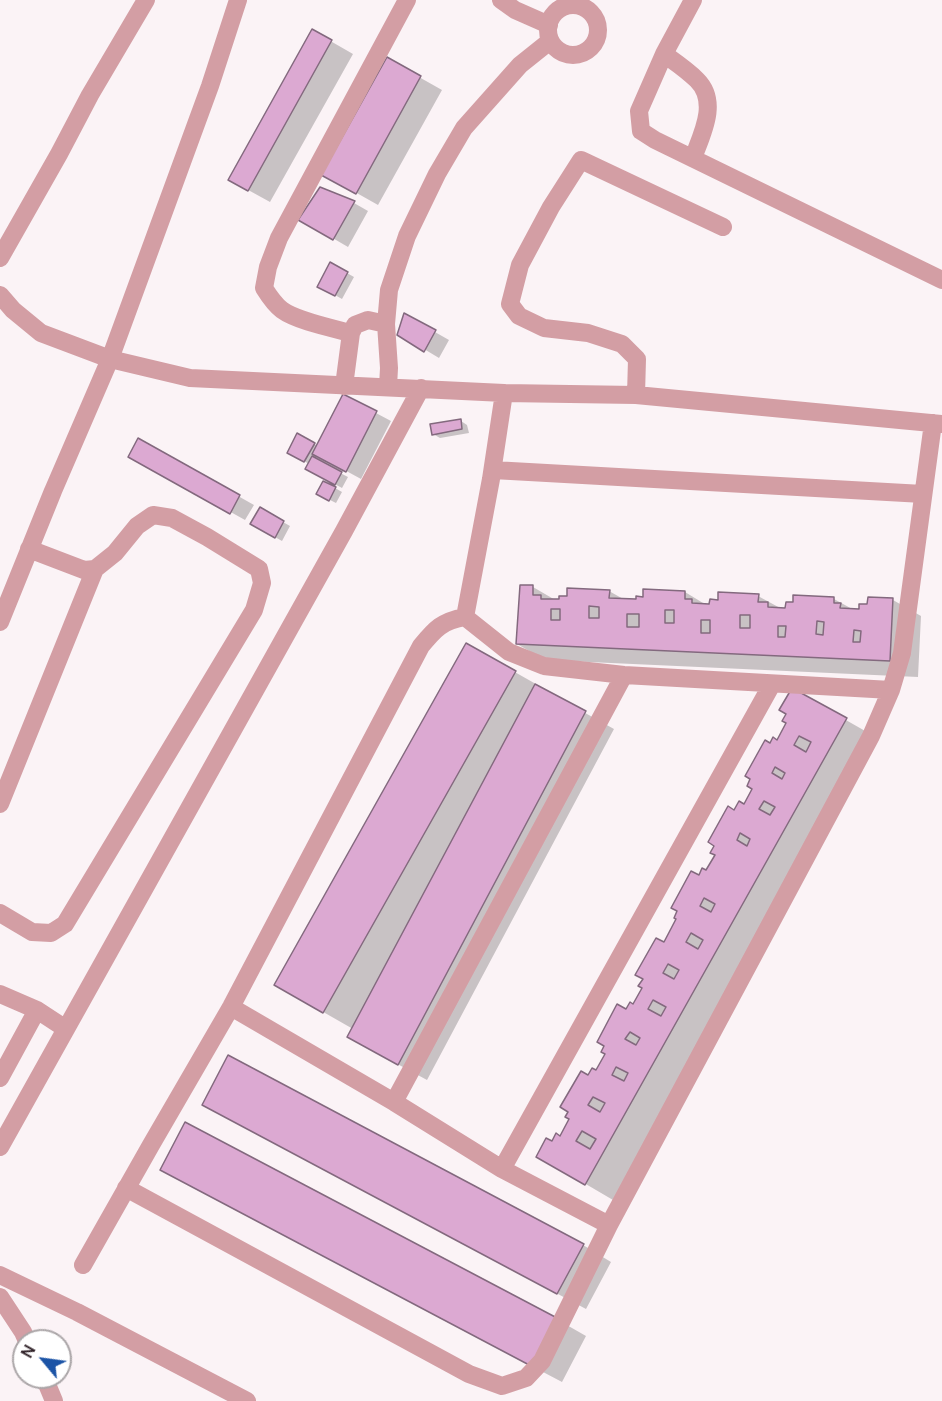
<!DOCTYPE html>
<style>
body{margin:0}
#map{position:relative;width:942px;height:1401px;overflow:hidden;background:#fbf3f6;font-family:Manrope,sans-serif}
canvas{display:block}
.north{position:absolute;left:12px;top:1329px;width:60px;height:60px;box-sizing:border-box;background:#fff;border:2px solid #aba6a8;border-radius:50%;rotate:299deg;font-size:16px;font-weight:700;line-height:24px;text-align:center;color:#2e2026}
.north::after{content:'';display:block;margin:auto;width:21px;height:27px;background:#1c54a6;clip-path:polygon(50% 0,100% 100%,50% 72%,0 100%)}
</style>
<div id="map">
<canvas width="942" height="1401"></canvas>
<div class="north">N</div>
</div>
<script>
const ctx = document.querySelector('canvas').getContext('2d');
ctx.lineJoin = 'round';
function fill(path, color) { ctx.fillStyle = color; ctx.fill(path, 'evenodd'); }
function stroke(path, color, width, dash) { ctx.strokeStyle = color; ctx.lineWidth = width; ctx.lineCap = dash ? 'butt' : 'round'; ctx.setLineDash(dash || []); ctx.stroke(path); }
const shadow = new Path2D(`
 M313,31L353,54L270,202L230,180Z
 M387,59L442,90L378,205L323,174Z
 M320,189L354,203L368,211L348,247L300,219Z
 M331,264L354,277L342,299L319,286Z
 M405,315L449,340L439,358L399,334Z
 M344,396L391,421L361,479L317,455L315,460L348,477L342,488L307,469L309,464L289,452L297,435L318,446Z
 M461,421L467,425L469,433L440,438L433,434Z
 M139,440L254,505L245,520L130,456Z
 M335,488L342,492L336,503L318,494Z
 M260,509L290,526L282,541L252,524Z
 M522,586L533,587L557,601L609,591L625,600L637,601L685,592L708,606L758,596L782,609L834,599L854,610L861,611L893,600L921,616L918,677L545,660L517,644Z
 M467,645L543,688L542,689L614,729L427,1080L377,1053L353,1029L276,985Z
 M793,690L874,736L613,1200L538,1156L552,1143L561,1138L589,1077L596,1072L627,1011L633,1006L699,877L706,872L717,855L735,812L744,806L754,788L770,745L778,742L788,723L787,713Z
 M204,1105L583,1245L611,1262L586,1309Z
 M190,1186L558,1320L586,1336L562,1382Z`);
const building = new Path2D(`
 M312,29L332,40L248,191L228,180Z
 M387,57L421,76L356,194L321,175Z
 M320,187L355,201L333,240L298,220Z
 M330,262L348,272L335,296L317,287Z
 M404,313L436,330L424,352L397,335Z
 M343,394L377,411L346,472L312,454Z
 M461,419L462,429L432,435L430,424Z
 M297,433L315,443L304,462L287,453Z
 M138,438L240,495L230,514L128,457Z
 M312,456L342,472L335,485L305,469Z
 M323,481L336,487L329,501L316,494Z
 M260,507L284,521L275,538L250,524Z
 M520,585H533V595H541V599H559V596H567V588L610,590L609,598L636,599V596L643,597V589L685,591V599H692V603L709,604L710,599L718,600V592L759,594L758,602H768V607L785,608L786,602H793V595L834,597V603H841L840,608L859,609V604H867L868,597L893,598L890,661L516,644ZM589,606L599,607V618H589ZM551,609H560V620H551ZM665,610H674V623H665ZM627,614H639V627H627ZM740,615H750V628H740ZM701,620H710V633H701ZM817,621L824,622L823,635L816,634ZM778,626H786L785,637H778ZM854,630L861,631L860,642H853Z
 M466,643L516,671L323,1013L274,985Z
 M535,684L586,711L398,1065L347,1037Z
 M792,688L847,718L585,1185L536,1157L546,1138L552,1141L556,1133L560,1136L569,1119L565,1117L568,1112L560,1107L581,1071L588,1075L592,1068L596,1070L605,1054L601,1052L604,1046L597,1042L617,1004L626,1009L630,1002L633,1004L642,988L638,986L643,979L635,975L656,938L664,942L676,919L674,918L677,911L671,908L691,871L699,875L702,868L706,870L715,855L710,853L714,846L708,842L728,806L734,810L739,801L744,804L752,789L747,786L750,779L745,776L765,740L770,743L773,737L777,740L786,723L782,721L786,714L779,710Z
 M799,736L811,742L806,752L794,745Z
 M775,767L785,773L782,779L772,773Z
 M764,801L775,807L770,815L759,809Z
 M740,833L750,839L747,846L737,840Z
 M704,898L715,904L711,912L700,906Z
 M691,933L703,940L698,949L686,942Z
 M668,964L679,970L674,979L663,973Z
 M653,1000L666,1007L661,1016L648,1009Z
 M630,1032L640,1038L636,1045L625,1039Z
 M228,1055L584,1244L557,1294L202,1105Z
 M616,1067L628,1073L624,1081L612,1075Z
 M593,1097L605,1103L600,1112L588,1105Z
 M185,1122L559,1319L533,1367L160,1170Z
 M582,1131L596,1139L590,1149L576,1141Z`);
const minor = new Path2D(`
 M501,0L515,10L549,25
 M693,0L664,54L639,111L641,131L655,140L942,280
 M548 30a25 25 0 1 1 50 0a25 25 0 1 1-50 0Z
 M664,54C675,62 687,70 697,80C719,102 702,134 693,158
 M0,258L59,154L90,95L146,0
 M0,295L13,310L41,333L110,359L190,378L504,393L636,395L942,424
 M386,324L389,290L407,236L437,174L464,128L520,65L550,41
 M351,333C332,328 297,321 282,310C274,304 269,296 264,288L268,267L279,238L407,0
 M344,386L351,333L355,325L368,320L386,324L389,368L388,387
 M636,395L637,359L622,344L588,333L544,328L519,316L510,304L520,265L551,207L581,160L723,227
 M493,470L923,494
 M465,617L491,479L504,393
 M0,622L53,491L110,359L210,86L238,0
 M0,804L95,569
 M0,913L32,932L51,933L65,924L254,610L262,583L259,569L207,537L172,518L153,515L137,526L115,553L95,569L84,570L29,549
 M0,994L37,1010L66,1029
 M231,1007L394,1102L502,1169L609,1225
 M0,1078L37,1010
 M394,1102L624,675
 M0,1147L344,531L421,388
 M502,1169L772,684
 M126,1188L469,1374L502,1386L526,1378L542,1361L609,1225L871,736L891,690L902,653L933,423
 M83,1265L151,1145L231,1007L421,646C435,629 442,621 465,617L509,652L544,666L624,675L891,690
 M0,1275L77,1312L247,1401
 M0,1297L23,1332L27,1341
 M44,1377L54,1401`);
fill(shadow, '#0003');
fill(building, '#dca9d2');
stroke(building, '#83697e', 1.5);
stroke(minor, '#d39ea4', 18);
</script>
